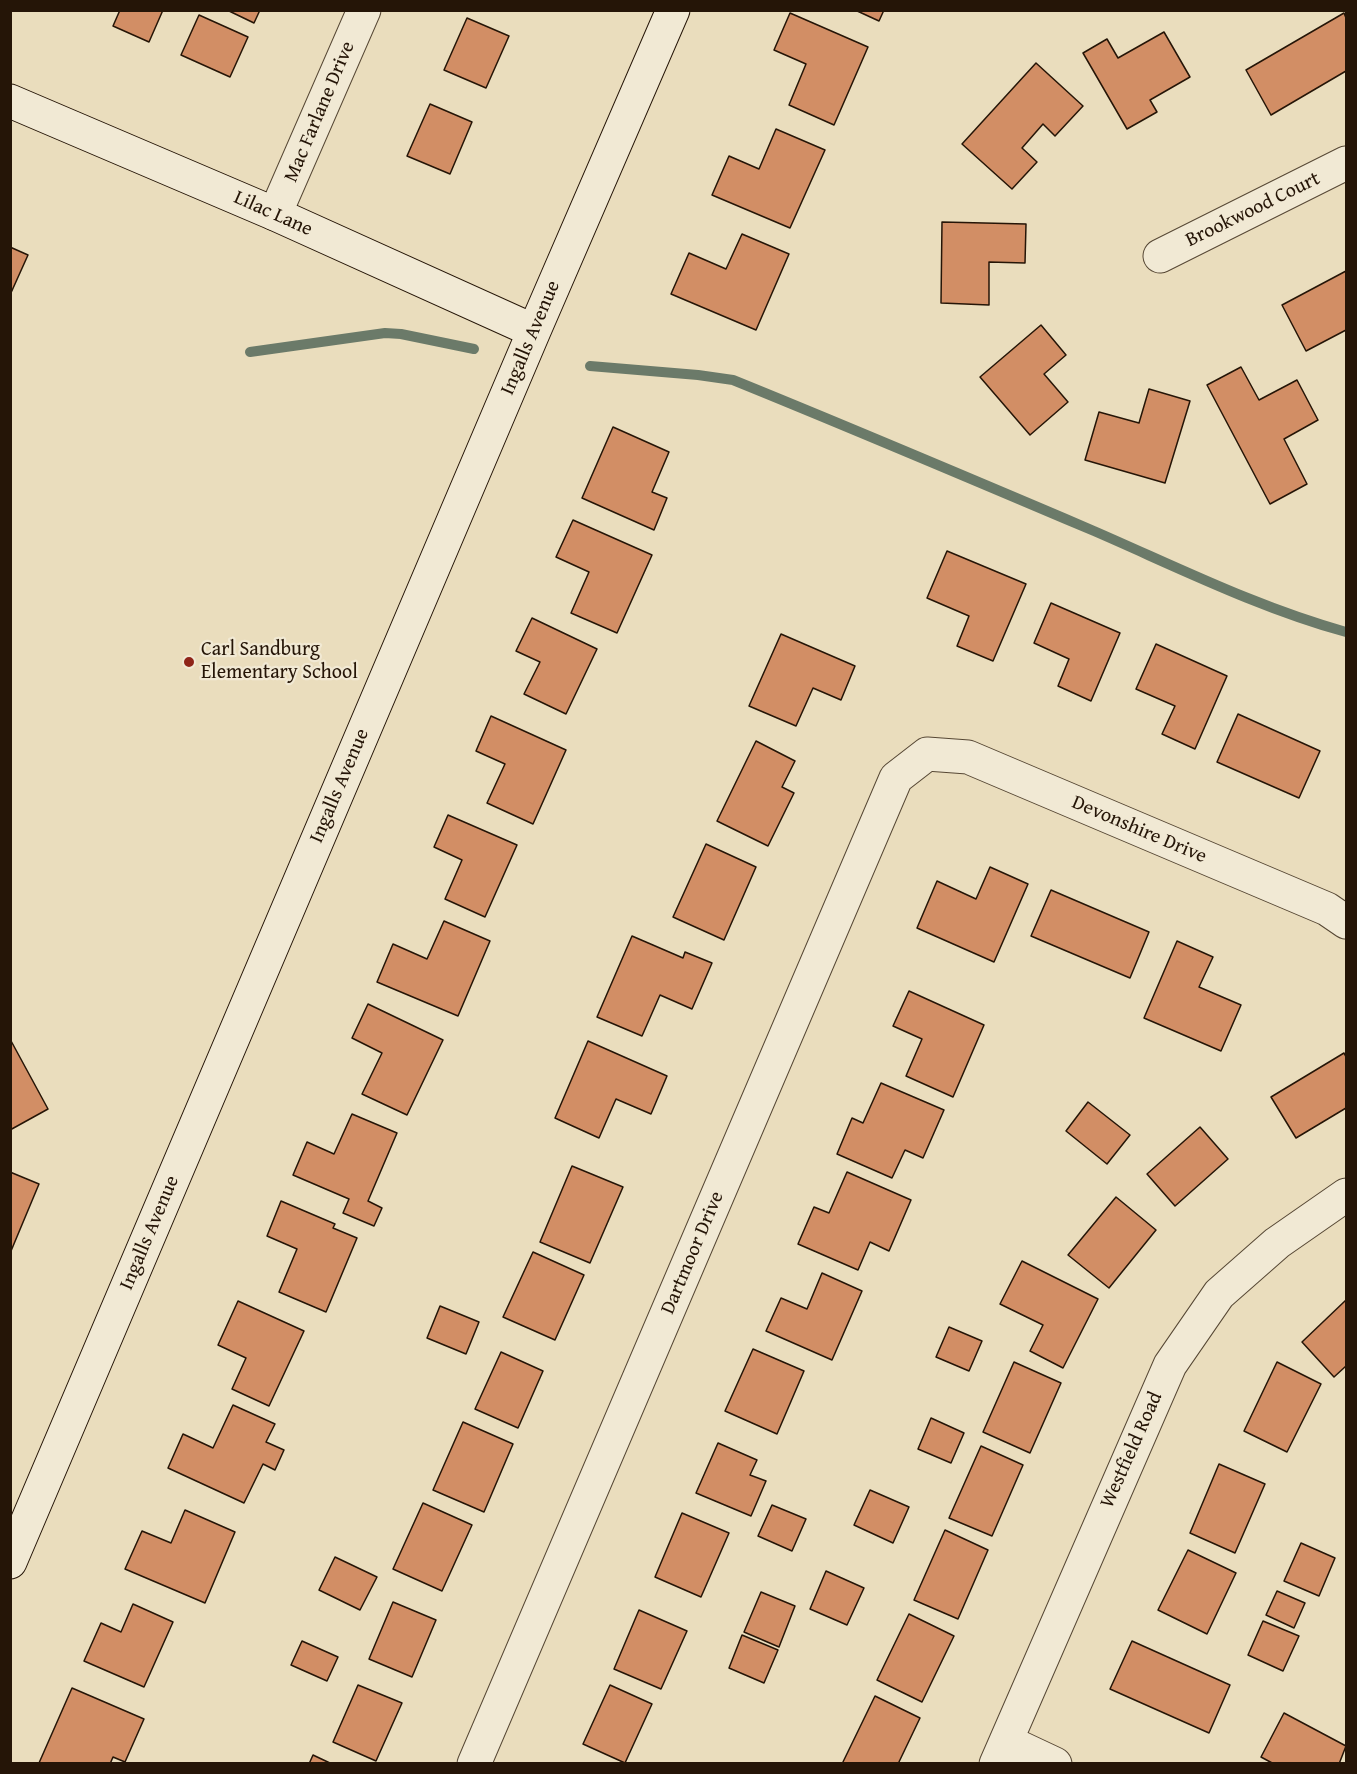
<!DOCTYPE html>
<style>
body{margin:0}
#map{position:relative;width:1357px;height:1774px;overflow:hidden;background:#eaddbd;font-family:"Gentium Book Plus",serif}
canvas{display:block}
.frame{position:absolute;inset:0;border:12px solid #251507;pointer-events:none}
</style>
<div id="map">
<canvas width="1357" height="1774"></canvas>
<div class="frame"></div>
</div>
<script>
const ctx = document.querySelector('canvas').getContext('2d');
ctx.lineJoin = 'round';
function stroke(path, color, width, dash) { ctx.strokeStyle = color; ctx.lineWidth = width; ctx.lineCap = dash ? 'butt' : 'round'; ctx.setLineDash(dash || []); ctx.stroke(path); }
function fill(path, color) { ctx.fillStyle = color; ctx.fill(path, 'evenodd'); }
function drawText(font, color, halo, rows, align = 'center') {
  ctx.font = font + ' "Gentium Book Plus",serif'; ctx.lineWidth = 4.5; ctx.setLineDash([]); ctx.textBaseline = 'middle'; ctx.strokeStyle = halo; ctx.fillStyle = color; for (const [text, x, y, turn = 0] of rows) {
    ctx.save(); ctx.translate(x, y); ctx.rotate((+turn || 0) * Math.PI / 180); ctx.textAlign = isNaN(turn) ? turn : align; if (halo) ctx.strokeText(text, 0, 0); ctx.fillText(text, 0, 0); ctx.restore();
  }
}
const stream = new Path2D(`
 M250,352L385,333L401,334L474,349
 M590,366L698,375L733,380C854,429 974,480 1094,531C1177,567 1259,608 1346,632`);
const building = new Path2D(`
 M120,10H163L149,42L113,26Z
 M227,10H260L254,23Z
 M855,10H884L879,21Z
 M790,13L868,47L834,125L789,105L806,64L774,50Z
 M1344,13L1346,18V71L1271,115L1246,70Z
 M199,15L248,37L230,77L181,55Z
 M467,18L509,36L486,88L444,70Z
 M1164,32L1190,77L1150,100L1157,112L1127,129L1083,53L1107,39L1118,58Z
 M1036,63L1083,106L1055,136L1043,124L1022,148L1037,162L1012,189L962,144Z
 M430,104L472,122L450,174L407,156Z
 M776,129L825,150L790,228L712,195L729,156L759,169Z
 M942,222L1026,224L1025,263L989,262V305L941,303Z
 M742,234L789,254L756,330L671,294L689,253L726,269Z
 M10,247L28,255L10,295Z
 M1346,271V330L1306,351L1282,305Z
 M1041,325L1066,355L1044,374L1068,402L1030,435L980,377Z
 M1241,367L1259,400L1297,380L1318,420L1284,439L1307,484L1270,504L1207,385Z
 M1149,389L1190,401L1165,483L1085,460L1099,412L1139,423Z
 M613,427L669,452L652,492L667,498L654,530L582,498Z
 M573,520L652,555L617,633L571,613L589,572L556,557Z
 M947,551L1026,584L993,661L957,646L969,616L927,598Z
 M1051,603L1120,633L1091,701L1058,686L1069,659L1034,643Z
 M532,618L597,649L566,714L524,694L540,662L516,651Z
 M781,634L855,666L841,700L813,688L796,726L749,706Z
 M1156,644L1227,676L1195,749L1162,734L1175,706L1136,689Z
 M1238,714L1320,751L1299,798L1217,762Z
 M491,716L566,750L533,824L487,803L505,764L476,751Z
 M756,741L795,761L782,787L794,793L768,846L717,821Z
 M448,815L517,845L485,917L445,899L462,860L434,847Z
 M706,844L756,867L724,940L673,917Z
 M990,867L1028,884L994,962L917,928L937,881L976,899Z
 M1051,890L1149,932L1130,978L1031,936Z
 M444,921L490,941L458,1016L377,982L393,944L427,959Z
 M632,936L683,958L685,952L712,963L692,1009L660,995L642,1036L597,1017Z
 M1177,941L1213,957L1199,987L1241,1005L1221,1051L1144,1018Z
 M909,991L984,1025L953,1097L906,1076L922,1039L893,1026Z
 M368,1004L443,1040L407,1115L362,1094L382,1053L352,1038Z
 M10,1039L48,1109L10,1130Z
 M588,1041L667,1076L651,1114L616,1099L599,1138L555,1118Z
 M1344,1053L1346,1057V1108L1296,1138L1271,1097Z
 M881,1083L944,1110L923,1158L905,1150L892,1178L837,1154L852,1118L863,1123Z
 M1088,1102L1130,1135L1107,1164L1066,1131Z
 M352,1114L397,1133L368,1201L382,1208L374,1226L343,1213L349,1199L293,1175L307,1142L334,1154Z
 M1200,1127L1228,1159L1175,1206L1147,1174Z
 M572,1166L623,1187L590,1263L540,1242Z
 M10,1172L39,1184L11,1251H10Z
 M847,1172L911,1200L889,1251L870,1242L858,1270L798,1244L814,1207L829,1213Z
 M1116,1197L1156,1230L1109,1288L1068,1255Z
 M281,1201L335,1224L333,1228L357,1238L326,1312L279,1292L297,1249L267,1236Z
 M533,1252L584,1275L555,1340L503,1317Z
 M1022,1261L1098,1299L1063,1368L1030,1351L1043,1325L1000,1304Z
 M822,1273L862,1291L832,1360L766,1331L781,1298L807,1309Z
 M1346,1300V1366L1334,1377L1302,1342Z
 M238,1301L304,1331L269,1406L232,1389L246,1358L218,1345Z
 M440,1306L479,1322L466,1354L427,1338Z
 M949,1327L982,1341L969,1371L936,1357Z
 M753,1349L804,1371L777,1434L725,1411Z
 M501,1352L543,1371L518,1428L475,1409Z
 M1014,1362L1061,1383L1030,1453L983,1432Z
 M1277,1362L1321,1384L1287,1452L1244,1431Z
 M233,1405L275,1424L266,1442L284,1450L275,1470L263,1464L244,1503L168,1468L183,1434L213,1448Z
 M931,1418L964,1433L951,1463L918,1449Z
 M463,1422L513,1444L484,1512L433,1490Z
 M718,1443L757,1460L750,1475L766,1481L751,1516L696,1493Z
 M981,1446L1023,1465L992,1536L949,1518Z
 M1219,1464L1265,1484L1235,1553L1190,1533Z
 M870,1490L909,1507L893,1543L854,1525Z
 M423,1503L472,1525L442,1591L393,1569Z
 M772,1505L806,1519L792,1551L758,1536Z
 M185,1510L235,1532L205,1603L125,1569L142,1531L171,1543Z
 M682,1513L729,1533L701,1597L655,1577Z
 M945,1530L988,1550L958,1619L914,1600Z
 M1301,1543L1335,1558L1319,1596L1284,1581Z
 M1188,1550L1236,1573L1207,1634L1158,1610Z
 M335,1557L377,1577L360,1610L319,1590Z
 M826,1571L864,1588L847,1625L810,1609Z
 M1277,1591L1305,1603L1294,1628L1266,1615Z
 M761,1592L795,1606L779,1647L744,1632Z
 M393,1602L436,1620L412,1677L369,1659Z
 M133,1604L173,1622L144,1687L84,1661L101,1623L121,1632Z
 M639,1610L687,1631L661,1689L614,1669Z
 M909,1614L954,1636L922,1702L877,1680Z
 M1263,1621L1299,1636L1283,1671L1248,1655Z
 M742,1635L778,1650L764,1683L729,1668Z
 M302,1641L338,1657L327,1681L291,1665Z
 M1132,1641L1230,1685L1209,1733L1110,1689Z
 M358,1685L402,1703L376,1761L333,1742Z
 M610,1685L652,1704L625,1763L583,1744Z
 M72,1688L144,1719L125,1762L113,1757L110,1764L39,1763Z
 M875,1696L920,1718L898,1764H842Z
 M1284,1713L1346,1746L1339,1764H1274L1261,1757Z
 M313,1755L332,1764H309Z`);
const street = new Path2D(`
 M275,214L364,10
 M1160,256L1346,163
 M1006,1741L1055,1764
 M474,1764L896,778L927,754L968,757L1327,909L1346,922
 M996,1764L1170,1365L1219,1294L1277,1243L1346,1195`);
const secondary = new Path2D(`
 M10,101L275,214L534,331
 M10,1562L534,331L673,10`);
const markers = [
 [189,662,6,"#8f2418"]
];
const streetNames = [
 ["Mac Farlane Drive",320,112,-67],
 ["Brookwood Court",1253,210,-26],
 ["Lilac Lane",273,214,24],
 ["Ingalls Avenue",531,338,-67],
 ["Ingalls Avenue",340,786,-67],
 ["Devonshire Drive",1139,830,23],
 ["Ingalls Avenue",150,1233,-67],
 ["Dartmoor Drive",693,1253,-67],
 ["Westfield Road",1132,1450,-66]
];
const poiNames = [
 ["Carl Sandburg",201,650],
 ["Elementary School",201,673]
];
stroke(stream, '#6b7a69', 10);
fill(building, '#d28e65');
stroke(building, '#251507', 1.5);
stroke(street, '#564734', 35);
stroke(secondary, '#251507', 35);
stroke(street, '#f1e9d4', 33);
stroke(secondary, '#f1e9d4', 33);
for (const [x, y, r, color] of markers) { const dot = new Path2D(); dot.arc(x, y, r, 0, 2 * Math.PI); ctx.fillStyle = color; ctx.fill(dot); stroke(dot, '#f1e9d4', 2); }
drawText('20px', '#251507', '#f1e9d4', streetNames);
drawText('20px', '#251507', '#f1e9d4', poiNames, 'left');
</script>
